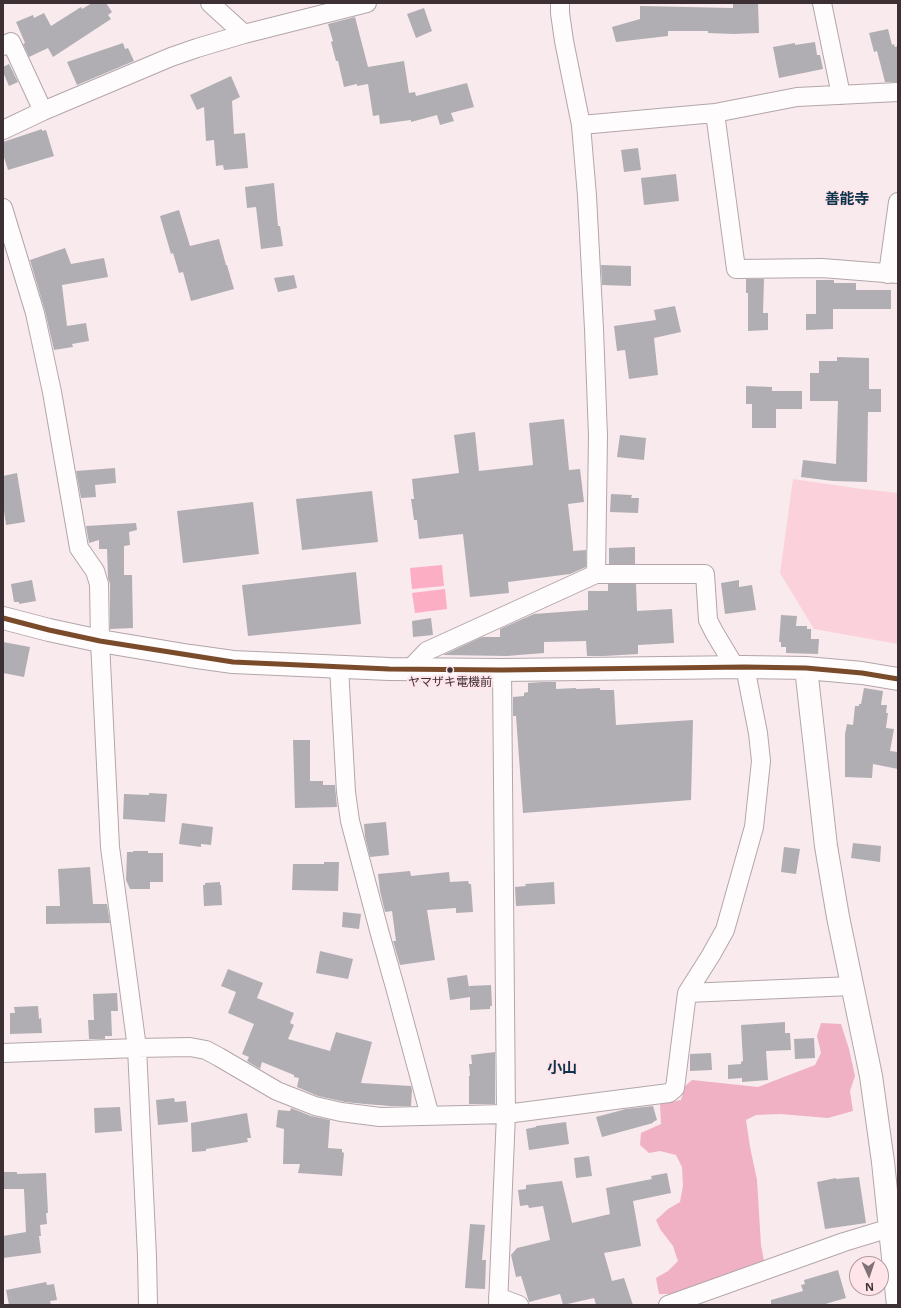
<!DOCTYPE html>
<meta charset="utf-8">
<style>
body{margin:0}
#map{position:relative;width:901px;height:1308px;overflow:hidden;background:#f9eaee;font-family:"Open Sans",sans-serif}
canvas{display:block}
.frame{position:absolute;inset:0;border:4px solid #3d3034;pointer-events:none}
.north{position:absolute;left:849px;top:1256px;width:40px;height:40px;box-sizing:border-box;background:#ffe4ea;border:1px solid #b19ca1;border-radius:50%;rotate:177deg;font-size:11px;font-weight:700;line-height:16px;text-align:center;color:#3d3034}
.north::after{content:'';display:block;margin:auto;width:14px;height:18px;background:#7f7175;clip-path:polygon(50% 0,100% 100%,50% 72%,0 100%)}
</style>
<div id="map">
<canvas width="901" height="1308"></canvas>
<div class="frame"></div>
<div class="north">N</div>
</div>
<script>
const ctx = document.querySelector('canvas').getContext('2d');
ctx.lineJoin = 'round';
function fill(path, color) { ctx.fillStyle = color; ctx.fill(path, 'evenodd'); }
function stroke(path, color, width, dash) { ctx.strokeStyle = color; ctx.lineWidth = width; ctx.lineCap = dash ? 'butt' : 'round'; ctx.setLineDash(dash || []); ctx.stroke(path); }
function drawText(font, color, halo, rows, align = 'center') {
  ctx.font = font + ' "Open Sans","Noto Sans JP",sans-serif'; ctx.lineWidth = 4; ctx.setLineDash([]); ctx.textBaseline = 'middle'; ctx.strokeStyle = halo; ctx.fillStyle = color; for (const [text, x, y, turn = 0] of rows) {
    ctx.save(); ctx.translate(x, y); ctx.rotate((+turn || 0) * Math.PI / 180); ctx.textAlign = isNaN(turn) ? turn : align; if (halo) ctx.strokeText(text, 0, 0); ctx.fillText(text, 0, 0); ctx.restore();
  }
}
const green = new Path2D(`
 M793,479L862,489L898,493V644L814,629L780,573Z`);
const forest = new Path2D(`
 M821,1023L841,1024L849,1049L855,1076L850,1091L853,1111L828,1118L780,1114L756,1115L746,1120L750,1147L757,1180L761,1245L764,1261L675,1294H659L656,1278L668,1271L678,1261L673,1246L660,1229L656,1220L668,1209L680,1202L683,1186L682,1167L676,1155L660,1151L649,1153L640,1145L641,1133L661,1124L660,1104L681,1100L685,1086L692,1080L758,1087L815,1065L821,1053L817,1036Z`);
const water = new Path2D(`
 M442,565L444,586L412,589L410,568Z
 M445,589L447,609L415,613L412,593Z`);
const building = new Path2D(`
 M92,3H106L112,12L108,15L111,19L53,57L48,48L29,57L23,44L25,43L16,22L33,15L34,18L44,13L51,26L81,7L82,9Z
 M733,3H758L759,33L734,34L708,33V31H668V36L616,42L612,27L640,19V6L733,8Z
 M424,8L432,31L416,38L407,14Z
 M355,17L368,67L404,61L409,93L415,92L416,96L467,83L474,107L451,113L454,121L440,125L437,115L411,122V120L380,124L379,115L373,116L368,84L357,86V84L344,87L338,61H336L331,42L333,41L328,24Z
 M888,29L892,45L894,44L895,47L898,46V82H885L877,51L874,52L869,33Z
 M815,42L817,55H820L823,69L779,78L773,47L795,43V45Z
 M123,43L125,49L128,48L134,61L77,85L67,62Z
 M9,64L18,82L9,86L3,72V67Z
 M231,76L240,97L232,101L234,134L245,133L248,168L224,170L223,165L216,166L214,140L206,141L204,107L197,110L190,95Z
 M42,129V131L46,130L54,156L8,170L3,154V142Z
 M638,148L641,170L624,172L621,150Z
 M676,174L679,201L644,205L641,178Z
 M274,183L278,226H280L283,246L261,249L256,207L247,208L245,187Z
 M179,210L190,246L219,239L226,265H227L234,289L191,301L183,272L179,273L173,253L171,254L160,216Z
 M65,248L71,264L104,258L108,277L62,285L67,326L86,323L89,341L72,344L73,347L54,350L45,311L30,260Z
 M601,265L631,266V286L602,285Z
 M294,275L297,288L278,292L274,278Z
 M746,279H764L763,313H768V330L748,331V293H746Z
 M816,280H834V283H856V290H891V309H833V329L806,330V314H816Z
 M675,306L681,332L654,338L658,375L629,379L625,350L617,351L614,326L656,320L654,310Z
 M837,357L869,358V389H881V412H868L867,482L833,481L801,477L803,460L836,464L838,401H810V373H819V361H837Z
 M746,386L772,387V391H802V409H776V428H752V404H746Z
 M564,419L569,470L580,469L584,502L568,504L573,547V551L586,550V567L570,574L508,582L509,593L470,597L463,534L419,539L417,520H414L411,499H414L412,479L459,473L454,435L475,432L479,471L533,465L529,423Z
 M620,435L646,438L644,460L617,457Z
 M115,468L116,483L95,485L96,497L81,498L76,471Z
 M17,473L25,522L6,525L3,504V476Z
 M372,491L378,542L302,550L296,499Z
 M611,494L632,495L631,498H639L638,513L610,512Z
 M253,502L259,554L183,563L177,511Z
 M136,523L137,530L129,532L130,545L124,546V575H132L133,628L110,629V584L108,578L107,549H99V540L89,543L86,526Z
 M635,547V564H609V548Z
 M356,572L361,624L248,636L242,585Z
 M32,580L36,601L19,604V602H14L11,584Z
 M739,580V587L752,585L756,610L725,614L721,583Z
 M608,584H636L637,611L672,609L674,643L638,645V654L604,656H587L586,641L544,642V653L507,656L443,655L482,637H500V629L534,614L588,610V591H608Z
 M781,615L797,616L796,626H807V629H811V639H819L818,654L786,653V647H781V642H779Z
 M431,618L433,635L413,637L412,621Z
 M3,642L30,647L24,677L3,673Z
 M543,682H556V689L576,688V689L600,688V690H614L616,725L693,720L691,800L523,813L516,716H513V697L524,696V693L528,692V683Z
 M864,688L883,691L881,705H887L886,713H888L886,728L894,729L890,751L898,752V769L873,764L872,778L845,777V734L847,724L853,725L855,706H859V704H861Z
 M293,740H310V781H323V785H335L337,807L295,808Z
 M149,793L167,794L165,822L123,819L124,794L149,795Z
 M386,822L389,855L370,857L365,837L364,824Z
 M182,823L213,827L211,845L201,844V847L179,844Z
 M853,843L881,846L880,862L851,858Z
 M784,847L800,849L796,874L781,872Z
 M133,851H148V853H163V882H150V889H130L126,880L127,852H133Z
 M324,862H339L338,891L292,890L293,864H324Z
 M90,867L93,904H107L110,923L46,924V906H60L58,869Z
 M410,871L411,876L449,872L450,882L468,881L469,884H471L473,912L456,913V908L427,910L435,960L400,965L393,941H396L392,911L385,912L380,891L378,874Z
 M220,882V885H221L222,905L204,906L203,885H205V883Z
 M554,882L555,904L516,906L515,887L526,886L525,884Z
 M343,912L361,914L359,929L342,927Z
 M320,951L353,959L348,979L316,973Z
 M228,969L263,983L257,998L294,1013L290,1023L294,1025L288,1039L330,1051L336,1032L372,1042L361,1083L411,1086L412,1090L411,1106H390L365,1104L345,1102L318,1096L297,1087L299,1078L294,1077V1075L262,1062L260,1069L247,1061L249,1057L242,1054L254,1024L228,1013L236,992L221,986Z
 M467,975L470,994L469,986L491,985L492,1006H490V1009L470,1010V997L450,1000L447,978Z
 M117,993L118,1011H111L112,1036H105V1039H89L88,1020H94L93,994Z
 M38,1006L39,1019L41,1018L42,1033L10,1034V1013H15L14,1007Z
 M785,1022V1033H790L791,1050L766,1051L768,1080L742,1082V1078L728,1079V1065L741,1064V1062L743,1061L741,1025Z
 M814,1038L815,1058L795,1059L794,1039Z
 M495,1052V1104H469V1076H470L469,1064H472L471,1055Z
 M711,1053L712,1070L690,1071V1054Z
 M174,1098L175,1102L186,1101L188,1122L158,1125L156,1100Z
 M653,1106L657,1120L653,1122V1123L602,1137L596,1117L626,1109Z
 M120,1107L122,1131L95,1133L94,1108Z
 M291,1108L311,1116L330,1120L328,1148L342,1149V1152L344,1153L342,1176L298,1173L300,1164H283L284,1129L276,1127L278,1110L290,1111Z
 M247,1113L251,1138H247L248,1142L206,1149V1151L192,1152L191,1123Z
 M566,1122L569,1144L529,1150L526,1129L536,1127V1126Z
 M589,1156L592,1176L576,1178L574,1158Z
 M3,1172H17V1174L46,1173L48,1213H46L47,1224L40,1225L41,1236H39L41,1253L3,1258V1236L26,1232L24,1189H3Z
 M667,1173L671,1193L633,1201L641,1246L604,1253L612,1281L624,1278L633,1305H596L594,1298L563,1305L560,1294L529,1302L521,1276L516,1277L511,1255L517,1248L550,1240L543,1206L529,1208L528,1205L520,1206L518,1190L526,1189V1185L562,1181L572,1223L610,1214L606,1188L652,1179L651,1176Z
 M859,1177L866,1223L825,1229L817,1182L836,1178V1179Z
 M470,1224L485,1225L482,1260H486L485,1289L465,1288Z
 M838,1270L846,1298L822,1305H771V1300L803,1291L801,1285L805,1284L804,1280Z
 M46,1282L47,1285L54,1284L57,1300L50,1301L51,1305H9L6,1290Z`);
const street = new Path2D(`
 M210,3L244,34
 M560,3V13L564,41L581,125L587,196L594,329L598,436L596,574
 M822,3L841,95
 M3,46L11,42L43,111
 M715,113L736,269L822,268L898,274
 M581,125L715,113L797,97L898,92
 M3,130L43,111L171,57L197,48L244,34L367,3
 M3,208L35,313L52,392L79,548L95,571L99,584L100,641L110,847L137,1048L147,1256L148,1305
 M888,274L898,202
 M339,667L346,792L350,821L380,934L395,987L430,1116
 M409,670L427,651L596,574H705L708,620L714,632L735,667
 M687,993L852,986
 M3,1053L137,1048L190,1047L206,1050L219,1057L277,1091L315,1106L341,1112L380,1117L506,1114L669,1093L675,1088L687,993L711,955L725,930L754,827L761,761L758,733L745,667
 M498,1297L519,1305
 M498,1305L506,1114L502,670
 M668,1305L844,1242L890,1228`);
const secondary = new Path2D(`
 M3,618L49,630L100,641L190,656L233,662L389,669L502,670L745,667L806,668L862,673L898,679
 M806,668L826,846L838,917L871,1076L883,1162L898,1305`);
const bus1 = new Path2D(`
 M3,618L49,630L100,641L233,662L389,669L502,670L745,667L806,668L862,673L898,679`);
const markers = [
 [450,670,3.5,"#3d3034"]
];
const busNames = [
 ["ヤマザキ電機前",450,683]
];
const quarterNames = [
 ["善能寺",847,200],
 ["小山",562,1069]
];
fill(green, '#fbd2dc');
fill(forest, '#f0b1c4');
fill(water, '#fcaec5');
fill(building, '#b0aeb3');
stroke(street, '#b3a6aa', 20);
stroke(secondary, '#b3a6aa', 24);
stroke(street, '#fefcfc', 18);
stroke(secondary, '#fefcfc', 22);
stroke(bus1, '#7a4b2a', 5);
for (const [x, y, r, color] of markers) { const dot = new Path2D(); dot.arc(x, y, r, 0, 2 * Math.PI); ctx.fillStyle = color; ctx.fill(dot); stroke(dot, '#ffe4ea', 1.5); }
drawText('12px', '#3d3034', '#ffe4ea', busNames);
drawText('bold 15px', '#0b334a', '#ffe4ea', quarterNames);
</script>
